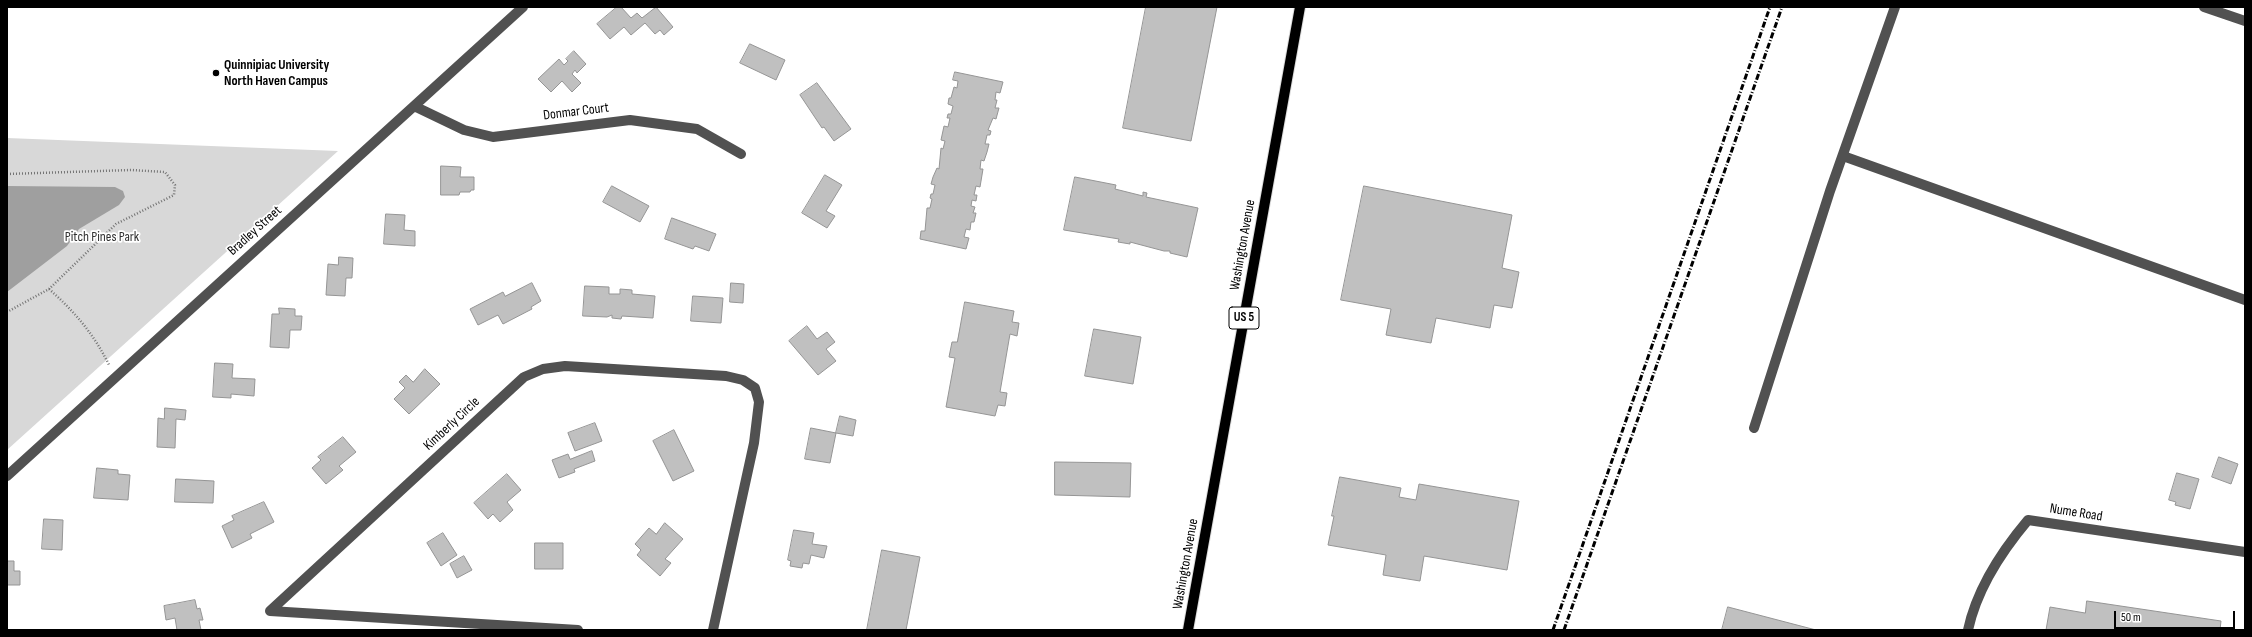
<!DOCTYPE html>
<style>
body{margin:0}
#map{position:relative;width:2252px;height:637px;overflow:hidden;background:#fff;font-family:"Sofia Sans Condensed",sans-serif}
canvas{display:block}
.frame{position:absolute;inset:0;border:8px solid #000;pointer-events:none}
.scale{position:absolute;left:2114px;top:611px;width:121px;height:18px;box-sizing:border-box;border:2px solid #000;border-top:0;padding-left:5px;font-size:12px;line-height:14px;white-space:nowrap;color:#000;-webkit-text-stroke:3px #fff;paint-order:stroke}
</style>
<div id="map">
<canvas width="2252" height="637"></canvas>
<div class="frame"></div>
<div class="scale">50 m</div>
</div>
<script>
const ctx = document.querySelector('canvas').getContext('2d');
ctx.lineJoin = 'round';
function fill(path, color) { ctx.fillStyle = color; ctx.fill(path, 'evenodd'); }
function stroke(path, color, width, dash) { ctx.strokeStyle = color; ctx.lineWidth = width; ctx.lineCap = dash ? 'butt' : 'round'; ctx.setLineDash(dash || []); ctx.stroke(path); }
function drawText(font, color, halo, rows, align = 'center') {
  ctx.font = font + ' "Sofia Sans Condensed",sans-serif'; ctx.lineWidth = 3.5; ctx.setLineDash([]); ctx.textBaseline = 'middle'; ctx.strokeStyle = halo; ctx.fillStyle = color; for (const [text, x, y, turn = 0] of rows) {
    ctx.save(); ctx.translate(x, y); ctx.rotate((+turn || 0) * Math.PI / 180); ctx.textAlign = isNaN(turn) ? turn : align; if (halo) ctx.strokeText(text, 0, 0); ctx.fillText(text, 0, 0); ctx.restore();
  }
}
const green = new Path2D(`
 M7,138L338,151L7,450Z`);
const water = new Path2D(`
 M7,186L115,187L123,191L125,197L119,205L79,229L67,246L7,292Z`);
const building = new Path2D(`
 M617,7H621L631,18L637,13L642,18L656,7L673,27L664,35L660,30L655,34L645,23L631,35L624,27L610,39L597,24Z
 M1146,7H1217L1191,141L1123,128Z
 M750,44L785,60L776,80L740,63Z
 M574,51L586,64L577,73L575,70L572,74L581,83L572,92L562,81L551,92L538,79L559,59L564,65L568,61L566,59Z
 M955,72L1003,82L1000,93L996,92L995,100H997L995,108H999L996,119L993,118L988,130L991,131L990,135H987L985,144H989L987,152L984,161L981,160L980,169H983L980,187L976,186L974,195H977L976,201L972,200L971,206L975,207L973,213H976L974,222H971L970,230L966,229L964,237L969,238L966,249L920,239L921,231H925L927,208H930L932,199L930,198L931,194H933L935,185L931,184L933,177L937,168L939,169L941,148L943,149L945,141L941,140L944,126L948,127L950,118H947L948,114H951L953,106L948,104L949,98H951L954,87L957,88L958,81L953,80Z
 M817,83L851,129L834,141L824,127L822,128L800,95Z
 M441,166L461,167L460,177H474V190H471L470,192H460L459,195H441Z
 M825,175L842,185L826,211L835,216L827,228L802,213Z
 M1075,177L1116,185L1115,189L1143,196V192L1147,193L1146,197L1198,208L1187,257L1170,253V251H1164L1130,242V244L1118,242L1119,239L1064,230Z
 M612,186L649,206L640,222L603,202Z
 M1364,186L1512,215L1502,268L1519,272L1512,308L1494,305L1490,328L1436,318L1431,343L1386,335L1391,309L1341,300Z
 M386,214L405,215L404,230L415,231V246L384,244Z
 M672,218L716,234L709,251L695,246L693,249L665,239Z
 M339,257L353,258L352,278H346L345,296L326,295L328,264L338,265Z
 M532,283L541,301L531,307L532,309L503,324L498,315L478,325L470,309L503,292L505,296Z
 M731,283L744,284L743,303L730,302Z
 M585,286L609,287V294H620V289L632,290V294L655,296L653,318L622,316L621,319L612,318V315L607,317L583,316Z
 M693,296L723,298L721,323L691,321Z
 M965,302L1014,311L1012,322L1019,323L1017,336L1010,334L1000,392L1007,393L1005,406L998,405L995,416L946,407L955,358L949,357L952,342H957Z
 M279,308L295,309V316H302L301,330H290L289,348L270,347L272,314H279Z
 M807,326L817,339L827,332L835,342L826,349L836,361L818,375L789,341Z
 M1094,329L1141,337L1133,384L1085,376Z
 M215,363L233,364L232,378L255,379L254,396L231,394V398L213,397Z
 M425,369L440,384L409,414L394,399L405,388L399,382L406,375L413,382Z
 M165,408L186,410L185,420L176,419L175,448L157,447L158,418L164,419Z
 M840,416L856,420L853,436L836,433Z
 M595,423L602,441L575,451L568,433Z
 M811,428L836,433L830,463L805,459Z
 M674,430L694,471L673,481L653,441Z
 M343,437L356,452L339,466L343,470L326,484L312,468L321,460L318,457Z
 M592,451L595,461L574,469L575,472L559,478L552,460L568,454L570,459Z
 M2219,457L2238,464L2231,484L2212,477Z
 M1055,462L1131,463L1130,497L1055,495Z
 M97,468L118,470V474L130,475L128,500L94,498Z
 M2177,473L2199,479L2190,509L2175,505L2176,502L2169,500Z
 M507,474L521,490L507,502L513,510L500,522L493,514L488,519L474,503Z
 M1340,477L1401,488L1399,497L1416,500L1419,484L1519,501L1507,570L1424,556L1420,581L1383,575L1386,555L1328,545L1334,516H1332Z
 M176,479L214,481L213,503L175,502Z
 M264,502L274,522L250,534L252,538L232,548L222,526L234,520L232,516Z
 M44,519L63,520L62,550L42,549Z
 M665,523L683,539L665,559L671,563L660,576L637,555L641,550L635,544L649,528L656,534Z
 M794,530L814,533L812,544L827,546L824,558L811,555L809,564L803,563L802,568L790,566L791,561L788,560Z
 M443,533L457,555L441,566L427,543Z
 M535,543H563V569H535Z
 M882,550L920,557L906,630H867Z
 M464,556L472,570L457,578L450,564Z
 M7,561H14V571H20V585H7Z
 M195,600L197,609L200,608L203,620H199L201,630H176H177L175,618L166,620L164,606Z
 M2087,601L2221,621L2220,630H2046L2050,607L2085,613Z
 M1728,607L1816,630H1722Z`);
const path = new Path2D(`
 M7,174L131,170L165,172L175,185L174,195L116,224L49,289L7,312
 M49,289C74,311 94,334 109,365`);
const minor = new Path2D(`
 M2204,7L2245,21
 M414,106L464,130L493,137L630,120L697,129L741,154
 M1843,156L2245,300
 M1754,428L1830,191L1895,7
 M7,476L523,7
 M578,630L270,611L524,377L543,369L565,366L726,376L743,380L755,388L759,402L754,443L713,630
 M1968,630C1977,588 2001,552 2028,520L2245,552`);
const major = new Path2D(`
 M1188,630L1300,7`);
const rail = new Path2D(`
 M1553,630L1770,7
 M1564,630L1782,7`);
const markers = [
 [216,73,4,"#000"]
];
const shields = [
 [1244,318,30]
];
const shieldNames = [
 ["US 5",1244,318]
];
const poiNames = [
 ["Quinnipiac University",224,65],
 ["North Haven Campus",224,81]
];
const streetNames = [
 ["Donmar Court",576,112,-7],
 ["Bradley Street",255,231,-42],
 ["Washington Avenue",1243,245,-80],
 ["Kimberly Circle",452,424,-43],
 ["Nume Road",2076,513,9],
 ["Washington Avenue",1186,564,-80]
];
const parkNames = [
 ["Pitch Pines Park",102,237]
];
fill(green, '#d8d8d8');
fill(water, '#9f9f9f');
fill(building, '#c0c0c0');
stroke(building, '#959595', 1);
stroke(major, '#dbdbdb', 12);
stroke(path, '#737373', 2.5, [1, 2]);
stroke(minor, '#515151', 10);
stroke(major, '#000', 10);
stroke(rail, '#000', 3, [6, 2, 1, 2]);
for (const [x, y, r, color] of markers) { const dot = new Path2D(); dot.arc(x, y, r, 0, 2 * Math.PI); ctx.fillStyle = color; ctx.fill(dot); stroke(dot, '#fff', 1.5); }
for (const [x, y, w] of shields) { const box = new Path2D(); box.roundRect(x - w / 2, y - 11, w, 22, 3); ctx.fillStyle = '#fff'; ctx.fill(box); stroke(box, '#000', 1); }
drawText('bold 13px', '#000', null, shieldNames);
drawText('bold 14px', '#000', '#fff', poiNames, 'left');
drawText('14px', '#000', '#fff', streetNames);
drawText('14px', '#2f2f2f', '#fff', parkNames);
</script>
